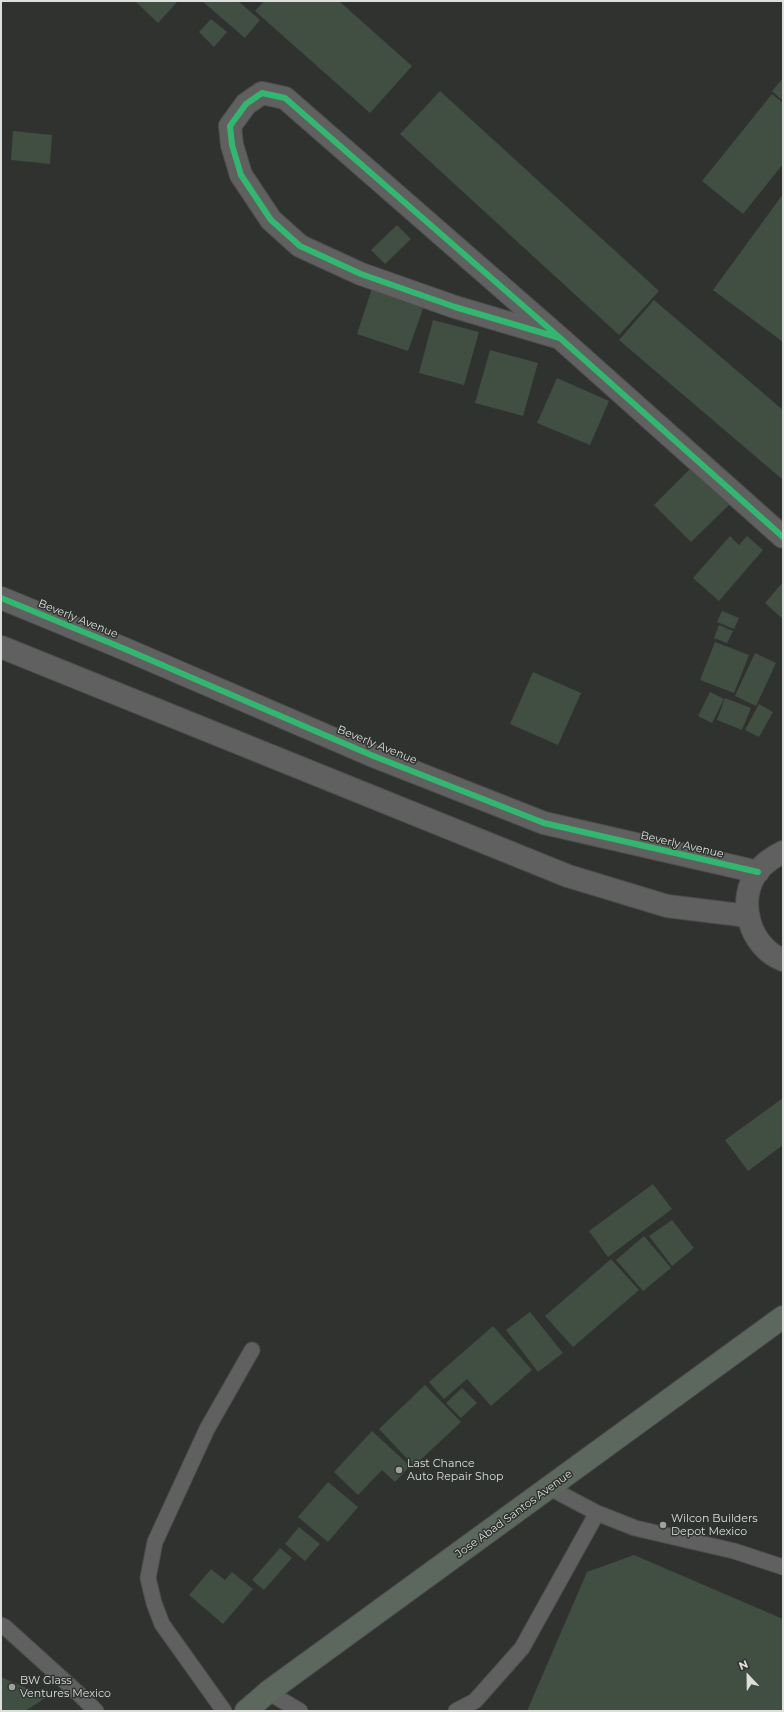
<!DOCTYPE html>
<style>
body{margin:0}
#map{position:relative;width:784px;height:1712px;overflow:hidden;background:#303230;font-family:Montserrat,sans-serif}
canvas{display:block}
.frame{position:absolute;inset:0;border:2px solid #dcdfdc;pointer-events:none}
.north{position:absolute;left:728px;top:1656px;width:40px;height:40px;-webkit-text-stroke:3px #2f332f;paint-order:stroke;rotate:338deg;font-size:11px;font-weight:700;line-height:16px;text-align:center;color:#dcdfdc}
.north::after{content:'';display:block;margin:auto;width:14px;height:18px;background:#dcdfdc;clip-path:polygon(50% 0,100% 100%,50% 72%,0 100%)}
</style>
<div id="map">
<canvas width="784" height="1712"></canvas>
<div class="frame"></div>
<div class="north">N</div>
</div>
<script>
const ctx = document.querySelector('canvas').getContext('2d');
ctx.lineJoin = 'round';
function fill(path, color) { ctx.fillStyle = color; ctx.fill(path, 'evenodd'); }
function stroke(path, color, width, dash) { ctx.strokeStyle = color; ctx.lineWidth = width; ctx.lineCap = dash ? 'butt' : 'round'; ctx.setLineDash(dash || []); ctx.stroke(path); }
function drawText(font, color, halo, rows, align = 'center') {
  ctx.font = font + ' Montserrat,sans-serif'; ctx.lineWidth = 3; ctx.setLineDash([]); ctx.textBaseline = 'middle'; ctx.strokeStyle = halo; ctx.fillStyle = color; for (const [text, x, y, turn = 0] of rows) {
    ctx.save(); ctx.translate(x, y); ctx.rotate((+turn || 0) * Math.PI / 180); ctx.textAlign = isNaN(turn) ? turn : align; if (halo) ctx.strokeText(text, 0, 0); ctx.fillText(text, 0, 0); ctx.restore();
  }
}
const building = new Path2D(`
 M135,1H178L158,23Z
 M202,1H238L260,20L245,38Z
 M264,1H339L412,66L370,113L255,11Z
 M211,19L227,32L214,47L199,32Z
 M783,78V101L772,91Z
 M440,91L659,291L619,335L400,134Z
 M772,94L783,103V164L743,214L702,181Z
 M13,131L52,135L50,164L11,160Z
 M783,194V342L713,290Z
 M397,225L411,239L385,264L371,250Z
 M372,288L424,306L408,351L357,334Z
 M654,300L783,410V480L619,340Z
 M433,320L479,332L464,385L419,373Z
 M490,350L538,363L523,416L475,403Z
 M557,378L609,401L590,445L537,423Z
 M694,465L732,502L691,542L654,505Z
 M730,536L739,545L747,536L763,550L719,601L693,578Z
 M783,582V619L765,603Z
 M722,611L739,618L734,629L717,622Z
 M719,625L733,631L727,643L714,638Z
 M715,642L749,655L734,693L700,680Z
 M755,653L776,663L756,706L735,696Z
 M533,672L581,693L558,745L510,724Z
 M710,692L724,699L712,723L698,716Z
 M725,698L751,708L742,730L717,720Z
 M759,704L773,712L759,737L745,730Z
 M783,1098V1145L748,1171L725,1140Z
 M653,1184L672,1209L608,1257L589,1231Z
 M672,1220L694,1248L672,1266L649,1236Z
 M644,1236L671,1268L643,1291L616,1260Z
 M611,1259L639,1290L573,1347L545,1316Z
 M530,1312L563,1353L538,1372L506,1330Z
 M493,1326L532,1370L491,1406L467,1379L444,1399L429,1382Z
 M425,1385L461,1422L414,1466L379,1429Z
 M462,1388L477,1403L461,1418L446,1403Z
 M372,1431L410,1466L395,1482L382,1470L358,1495L334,1472Z
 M328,1482L358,1507L328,1542L298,1517Z
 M299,1527L320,1544L305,1561L285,1544Z
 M280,1548L292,1558L264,1590L252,1580Z
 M634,1555L783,1619V1711H527L587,1572Z
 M211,1569L225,1580L232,1572L253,1589L223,1624L189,1595Z
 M1,1677L47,1697L25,1711H1Z`);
const service = new Path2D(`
 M550,1488L597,1513L635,1528L734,1551L783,1567
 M1,1625L5,1627L79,1694L96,1711
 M268,1692L300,1711
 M224,1711L162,1624L154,1603L148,1578L155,1542L207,1429L252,1350
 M456,1711L475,1701L522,1648L597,1513`);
const minor = new Path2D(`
 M560,338L455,307L361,274L300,246L271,220L241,175L232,145L230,126L246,104L262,93L285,98L560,338L783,537`);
const tertiary = new Path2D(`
 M1,598L125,649L371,755L544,823L758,872
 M1,647L568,876L667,906L748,916
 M783,852C773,857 765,862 758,871C736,899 749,947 783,960`);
const trunk = new Path2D(`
 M246,1711L268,1692L783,1317`);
const cycleway = new Path2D(`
 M560,338L455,307L361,274L300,246L271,220L241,175L232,145L230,126L246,104L262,93L285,98L560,338L783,537
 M1,598L125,649L371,755L544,823L758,872`);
const markers = [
 [399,1470,4,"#a0a2a0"],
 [663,1525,4,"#a0a2a0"],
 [12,1687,4,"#a0a2a0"]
];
const streetNames = [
 ["Beverly Avenue",78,619,22],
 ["Beverly Avenue",377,745,22],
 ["Beverly Avenue",682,845,13],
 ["Jose Abad Santos Avenue",514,1514,-36]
];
const poiNames = [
 ["Last Chance",407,1464],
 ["Auto Repair Shop",407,1477],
 ["Wilcon Builders",671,1519],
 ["Depot Mexico",671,1532],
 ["BW Glass",20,1681],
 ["Ventures Mexico",20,1694]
];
fill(building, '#414e42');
stroke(service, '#4c4e4c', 17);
stroke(minor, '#4c4e4c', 24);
stroke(tertiary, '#4c4e4c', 24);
stroke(trunk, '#4c4e4c', 24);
stroke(service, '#5f605f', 15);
stroke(minor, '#5f605f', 22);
stroke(tertiary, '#5f605f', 22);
stroke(trunk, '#5c685e', 22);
stroke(cycleway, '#33b770', 6);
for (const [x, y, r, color] of markers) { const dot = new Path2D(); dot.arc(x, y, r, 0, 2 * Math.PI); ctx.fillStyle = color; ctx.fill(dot); stroke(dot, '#2f332f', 1.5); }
drawText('11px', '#dcdfdc', '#2f332f', streetNames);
drawText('11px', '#dcdfdc', '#2f332f', poiNames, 'left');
</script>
